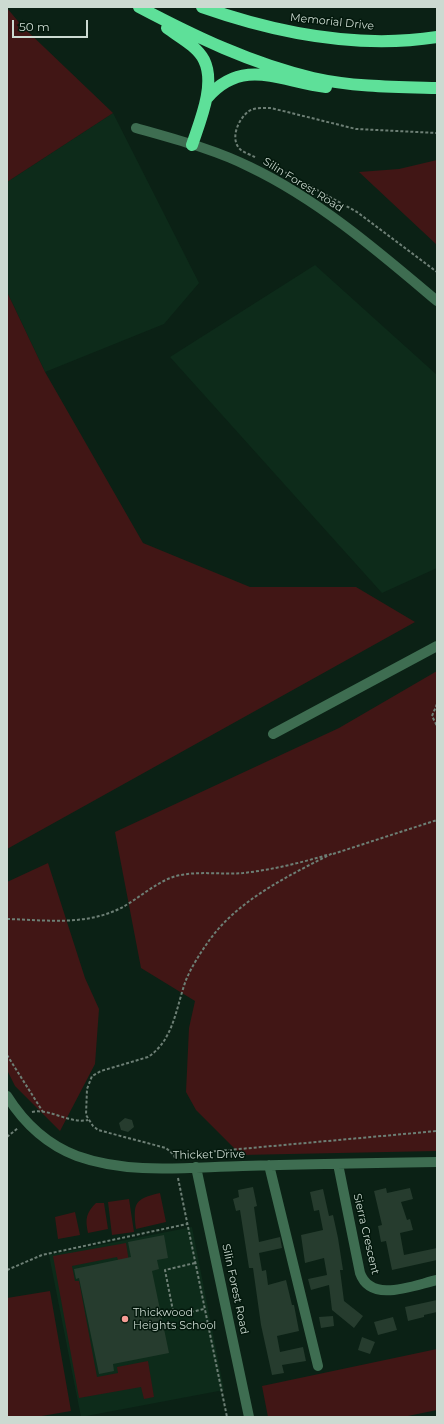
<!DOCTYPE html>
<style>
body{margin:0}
#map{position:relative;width:444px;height:1424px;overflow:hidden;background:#0b2115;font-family:Montserrat,sans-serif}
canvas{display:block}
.frame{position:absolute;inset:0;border:8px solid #ccdad1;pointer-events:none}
.scale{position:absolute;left:12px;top:20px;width:76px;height:18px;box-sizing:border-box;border:2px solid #ccdad1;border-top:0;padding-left:5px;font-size:12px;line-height:14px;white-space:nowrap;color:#ccdad1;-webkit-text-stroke:3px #03180c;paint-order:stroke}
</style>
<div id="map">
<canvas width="444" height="1424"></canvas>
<div class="frame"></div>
<div class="scale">50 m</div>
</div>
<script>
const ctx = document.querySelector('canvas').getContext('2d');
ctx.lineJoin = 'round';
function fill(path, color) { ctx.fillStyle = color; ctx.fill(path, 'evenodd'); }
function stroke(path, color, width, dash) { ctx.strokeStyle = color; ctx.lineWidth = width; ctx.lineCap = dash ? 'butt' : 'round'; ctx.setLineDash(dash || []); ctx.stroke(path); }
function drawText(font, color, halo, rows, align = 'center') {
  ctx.font = font + ' Montserrat,sans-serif'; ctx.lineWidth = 3; ctx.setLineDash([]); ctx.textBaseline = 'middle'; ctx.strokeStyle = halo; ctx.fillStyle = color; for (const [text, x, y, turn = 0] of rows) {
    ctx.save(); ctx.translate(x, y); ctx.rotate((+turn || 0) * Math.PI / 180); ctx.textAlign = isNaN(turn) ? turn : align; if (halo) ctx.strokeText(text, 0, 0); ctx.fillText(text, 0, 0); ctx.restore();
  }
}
const built = new Path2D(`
 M113,113L199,283L164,324L45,372L7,292V182Z
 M315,265L437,375V568L382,593L170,357Z
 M192,1227L224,1390L81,1417L49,1255Z`);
const green = new Path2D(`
 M7,8L22,26L113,113L7,182Z
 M437,160V245L359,172L399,169Z
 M7,292L45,372L143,543L250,587H356L415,622L7,849Z
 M437,671V1151L241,1155L196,1110L186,1092L189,1028L195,1001L141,968L115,832L339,728Z
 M48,863L85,978L99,1009L95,1064L60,1131L15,1086L7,1070V882Z
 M160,1193L166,1222L136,1229C133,1203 134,1199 160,1193Z
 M129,1199L134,1232L112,1235L108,1202Z
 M96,1203H104L108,1229L88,1233C85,1219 86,1213 96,1203Z
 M75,1212L80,1235L58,1239L55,1217Z
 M126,1243L129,1262L119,1263L117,1257L72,1266L75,1281H79L97,1377L118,1373L117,1367L148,1361L154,1397L144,1399L141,1387L79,1398L53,1256Z
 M50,1291L71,1411L36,1417H7V1298Z
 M437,1349V1410L403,1417H268L262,1386Z`);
const building = new Path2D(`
 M125,1118L132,1120L134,1127L128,1132L121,1130L119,1123Z
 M253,1187L257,1206L254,1207L259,1242L280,1237L282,1248L259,1253L262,1271L266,1270L268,1285L286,1280L292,1305H294L299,1331L277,1336L280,1352L303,1347L306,1361L282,1365L284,1373L272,1375L261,1325L253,1268H249L240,1210L236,1211L233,1199L239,1197L238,1190Z
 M386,1188L387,1193L410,1188L413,1199L401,1202L407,1220L410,1219L413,1230L400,1233L404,1255L437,1248V1260L392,1270L386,1241L381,1242L378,1226L382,1225L374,1191Z
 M323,1189L329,1216L333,1215L338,1238L343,1270H340L344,1301L363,1316L354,1328L332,1310L329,1285L311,1290L308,1279L327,1275L324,1258L305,1263L301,1235L323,1230L319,1210L314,1211L310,1192Z
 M164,1235L168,1258L157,1260L159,1269L152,1271L169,1353L113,1364L114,1371L99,1374L79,1278L76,1279L74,1269L131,1257L128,1242Z
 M437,1300V1312L424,1315V1317L408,1321L405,1307Z
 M333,1316L334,1326L321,1328L319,1317Z
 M393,1317L397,1330L378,1335L374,1322Z
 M362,1337L375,1342L370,1354L358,1350Z`);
const path = new Path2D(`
 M255,157C251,155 245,153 241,150C229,140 238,119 249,111C256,107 264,108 271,108L356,129L437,133
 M281,170L357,212L437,272
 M437,704L432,716L437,726
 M333,854L437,820
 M7,919C46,920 85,926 121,908C138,899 155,883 173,877C195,870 221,875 243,873C271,870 300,863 327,855
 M7,1055L43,1112
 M32,1112C50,1108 69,1124 88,1120
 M7,1137L18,1128
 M174,1155L437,1131
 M175,1158L174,1155L166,1148L98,1130L93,1126L86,1115L87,1089L92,1076L101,1071L148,1057C174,1040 176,1007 186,980C191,968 199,955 206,945C235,901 288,876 333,853
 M178,1178L227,1417
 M195,1263L165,1270L174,1316L204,1309
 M7,1270L42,1255L187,1224`);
const minor = new Path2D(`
 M136,128C174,139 214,149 250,167C319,200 379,252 437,301
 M273,734L437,646
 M7,1096C24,1123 48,1145 77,1156C130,1175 189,1167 243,1166C308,1164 372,1163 437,1162
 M338,1164L360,1273C371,1304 414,1285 437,1280
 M269,1165L318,1366
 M196,1167L249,1417`);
const highway = new Path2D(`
 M139,7C194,36 252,64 313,78C353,87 396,87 437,88
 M202,7C276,33 359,49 437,37
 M167,28C179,37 197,46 204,60C216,84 200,121 192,145
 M207,98C243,56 281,82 326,87`);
const markers = [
 [125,1319,4,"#f59c95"]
];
const streetNames = [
 ["Memorial Drive",332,22,6],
 ["Silin Forest Road",303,185,32],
 ["Thicket Drive",209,1155,-1],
 ["Sierra Crescent",366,1234,77],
 ["Silin Forest Road",235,1289,78]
];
const poiNames = [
 ["Thickwood",133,1313],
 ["Heights School",133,1326]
];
fill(built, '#0d2b1a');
fill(green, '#411615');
fill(building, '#263c2e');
stroke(path, '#6d7f75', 2, [3, 2]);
stroke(minor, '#3e6d51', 10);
stroke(highway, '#5ee099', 12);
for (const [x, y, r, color] of markers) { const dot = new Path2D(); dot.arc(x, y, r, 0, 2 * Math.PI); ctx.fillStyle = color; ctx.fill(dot); stroke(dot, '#03180c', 1.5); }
drawText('11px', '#ccdad1', '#03180c', streetNames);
drawText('11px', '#ccdad1', '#03180c', poiNames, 'left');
</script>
